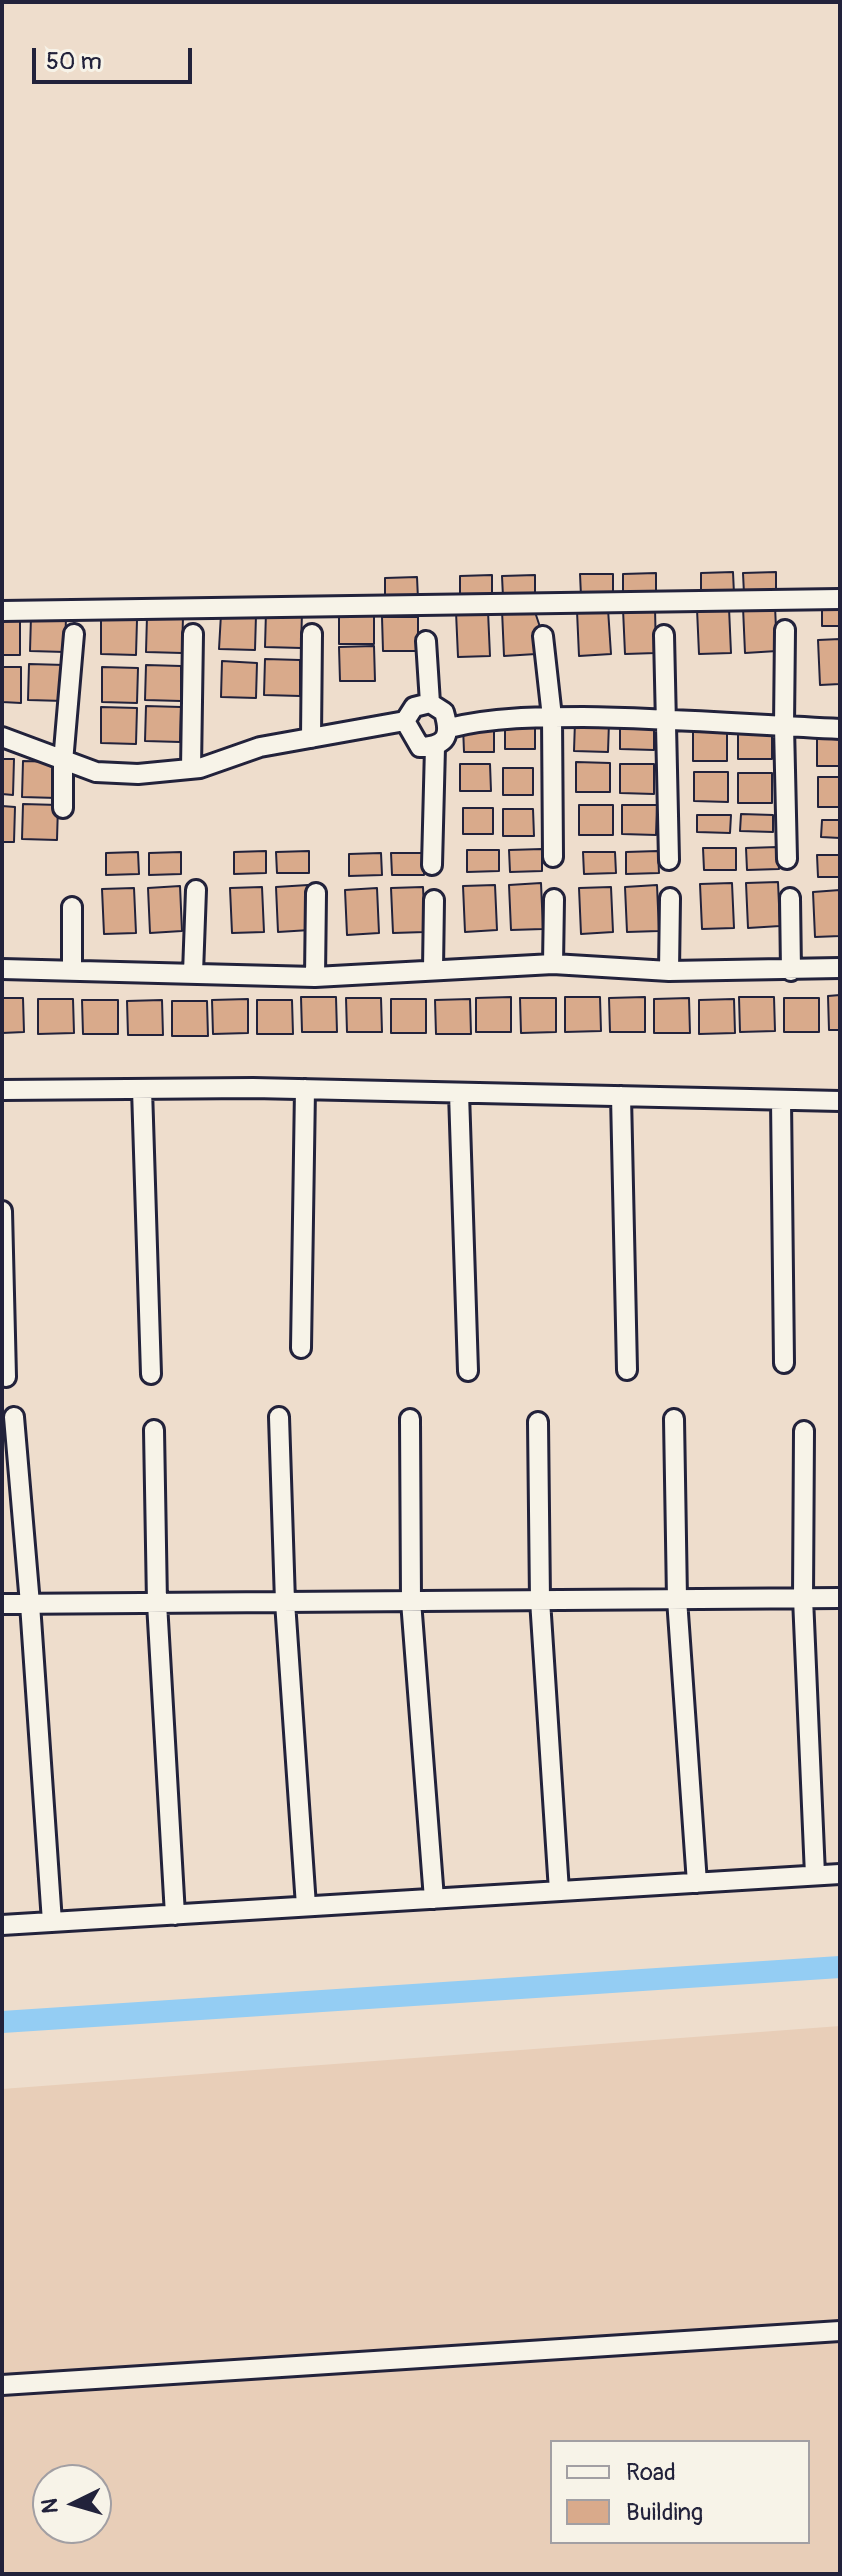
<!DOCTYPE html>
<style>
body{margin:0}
#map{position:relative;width:842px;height:2576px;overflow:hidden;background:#edc;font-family:Pangolin,sans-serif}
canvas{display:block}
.frame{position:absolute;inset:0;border:4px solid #22223b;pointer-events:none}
.legend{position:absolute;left:550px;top:2440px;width:260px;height:104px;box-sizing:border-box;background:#f7f3e8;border:2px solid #a29fa3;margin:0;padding:10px 14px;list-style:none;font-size:24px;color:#22223b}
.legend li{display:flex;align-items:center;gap:16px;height:40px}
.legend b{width:40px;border:2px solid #a29fa3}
.north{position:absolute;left:32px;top:2464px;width:80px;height:80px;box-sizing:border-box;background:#f7f3e8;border:2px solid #a29fa3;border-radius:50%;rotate:265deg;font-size:22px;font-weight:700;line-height:32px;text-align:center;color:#22223b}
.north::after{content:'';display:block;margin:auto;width:28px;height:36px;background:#22223b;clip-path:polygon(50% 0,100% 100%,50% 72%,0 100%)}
.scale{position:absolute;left:32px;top:48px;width:160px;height:36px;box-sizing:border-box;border:4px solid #22223b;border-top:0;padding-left:10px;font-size:24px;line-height:28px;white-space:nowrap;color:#22223b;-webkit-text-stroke:6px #f7f3e8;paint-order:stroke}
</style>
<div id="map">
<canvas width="842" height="2576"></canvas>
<div class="frame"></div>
<ul class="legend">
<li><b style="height:10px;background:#f7f3e8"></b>Road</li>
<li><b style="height:22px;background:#d9aa8b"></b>Building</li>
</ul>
<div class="north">N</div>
<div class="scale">50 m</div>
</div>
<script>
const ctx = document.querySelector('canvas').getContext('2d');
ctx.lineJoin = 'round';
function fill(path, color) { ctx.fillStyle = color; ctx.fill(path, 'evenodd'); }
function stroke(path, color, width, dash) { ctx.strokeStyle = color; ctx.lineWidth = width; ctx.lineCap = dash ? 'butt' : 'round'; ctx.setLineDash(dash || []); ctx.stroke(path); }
const built = new Path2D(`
 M840,2026V2574H2V2089ZM552,2442H808V2542H552ZM48,2480H96V2528H48Z`);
const canal = new Path2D(`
 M2,2022L840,1967`);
const building = new Path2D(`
 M733,572L734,594L701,595V573Z
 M776,572V594H744L743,573Z
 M656,573V595L623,596V574Z
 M580,574H613V595L581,596Z
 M492,575V597L460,598V576Z
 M535,575V597H503L502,576Z
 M417,577L418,599L385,600V578Z
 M822,604H840V626H822Z
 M775,606L777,651L745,653L743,607Z
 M655,608L656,653L625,654L623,609Z
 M729,608L731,653L699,654L697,609Z
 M339,609H374V644H339Z
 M534,609L543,636L536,654L504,656L502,610Z
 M608,609L611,654L579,656L577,611Z
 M266,611L302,612L301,648L265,647Z
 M488,611L490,656L458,657L456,612Z
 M221,614L256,615L255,650L219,649Z
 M31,616L66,617L65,652L30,651Z
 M147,616L183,617L182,653L146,652Z
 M382,617H418V651H383Z
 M2,619H20V655H2Z
 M101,619L137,620L136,655L101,654Z
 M840,639V684L820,685L818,640Z
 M374,646L375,681H340L339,647Z
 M265,659L300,660V696L264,695Z
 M222,661L257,663L256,698L221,697Z
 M29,664L65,665L64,701L28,700Z
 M146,665L181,666V701L145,700Z
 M2,667H21V703L2,702Z
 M102,667L138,668L137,703L102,702Z
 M146,706L181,707L180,742L145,741Z
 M101,707L137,708L136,744L101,743Z
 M620,720H654V750L620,749Z
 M575,721L609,722L608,752L574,751Z
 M535,722V749H505V723Z
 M494,725V752H464L463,726Z
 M738,729L772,730V759H738Z
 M693,731H727V761H693Z
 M817,736H840V766H817Z
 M2,759H14L13,795L2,794Z
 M23,761L58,762L57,798L22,797Z
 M576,762L610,763V792H576Z
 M460,764H490L491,791H460Z
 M620,764H654V794L620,793Z
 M503,768H533V795H503Z
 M694,772H728V802L694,801Z
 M738,773H772V803H738Z
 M818,777H840V807H818Z
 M23,804L58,805L57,840L22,839Z
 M579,805H613V835H579Z
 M622,805H657L656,835L622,834Z
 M2,806L15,807L14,842H2Z
 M463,808H493V834H463Z
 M503,809H533L534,836H503Z
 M741,814L773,815V832L740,831Z
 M697,815H731L730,833L697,832Z
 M822,820H840V838L821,837Z
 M778,847L779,869L747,870L746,848Z
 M703,848H736V870H704Z
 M542,849V871L510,872L509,850Z
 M467,850H499V871L467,872Z
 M266,851V873L234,874V852Z
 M309,851V873H277L276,852Z
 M658,851L659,873L626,874V852Z
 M138,852L139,874L106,875V853Z
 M181,852V874L149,875V853Z
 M583,852H615L616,873L584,874Z
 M381,853L382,875L349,876V854Z
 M391,853H424V875H392Z
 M817,855H840V877H818Z
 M778,882L780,926L748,928L746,883Z
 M541,883L543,929L511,930L509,885Z
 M732,883L734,928L702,929L700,884Z
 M308,885L310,930L278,932L276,887Z
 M495,885L497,930L465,932L463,886Z
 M657,885L659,931L627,932L625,887Z
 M180,886L182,931L150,933L148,888Z
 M262,887L264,932L232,933L230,888Z
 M423,887L425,932L393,933L391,888Z
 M611,887L613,932L581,934L579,888Z
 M134,888L136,933L104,934L102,889Z
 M377,888L379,933L347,935L345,890Z
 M840,890V936L815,937L813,892Z
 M840,995V1030H829L828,996Z
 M301,997H336L337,1032H302Z
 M511,997V1032H476V998Z
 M565,997H600L601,1031L565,1032Z
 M645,997V1032H610L609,998Z
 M739,997H774L775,1031L740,1032Z
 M2,998H23L24,1032L2,1033Z
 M346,998H381L382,1032H347Z
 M520,998H556V1032L521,1033Z
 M689,998L690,1033H654V999Z
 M784,998H819V1032H784Z
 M38,999H73L74,1033L38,1034Z
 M248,999V1033L213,1034L212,1000Z
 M391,999H426V1033H391Z
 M470,999L471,1034H436L435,1000Z
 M734,999L735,1033L699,1034V1000Z
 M82,1000H118V1034H83Z
 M162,1000L163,1035H128L127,1001Z
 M257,1000H292L293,1034H257Z
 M172,1001H207L208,1036H172Z`);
const street = new Path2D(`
 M2,611L840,599
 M785,630L784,726L787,859
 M664,635L669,860
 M543,636L552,717L553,857
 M426,641L430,703
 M430,703L444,712C451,736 447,746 420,747L405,721L414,707Z
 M449,728C493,717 538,717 583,717C669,718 754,725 840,729
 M2,737L96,772L138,774L200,768L260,747L405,721
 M311,738L312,634
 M191,769L193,634
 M63,808V762L74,634
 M432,865L435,747
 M790,898L791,971
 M553,964L554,899
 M2,969L315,977L553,964L669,971L840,968
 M72,969V907
 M433,969L434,900
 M669,971L670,898
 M193,973L196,890
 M315,977L316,893
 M142,1089L151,1374
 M2,1090L253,1088L840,1101
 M459,1093L468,1371
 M621,1096L627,1370
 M781,1100L784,1363
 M2,1211L6,1377
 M301,1348L305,1089
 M14,1417L30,1604L52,1922
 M279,1417L285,1602L306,1906
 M410,1419L411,1601L434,1899
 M674,1419L677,1599L697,1883
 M538,1422L540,1600L559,1891
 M154,1430L157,1603L175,1915
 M804,1431L803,1598L815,1875
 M2,1604L840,1598
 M2,1925L840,1874
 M2,2385L840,2331`);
fill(built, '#e8ceb8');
stroke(canal, '#94cdf3', 22);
fill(building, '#d9aa8b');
stroke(building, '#22223b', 2);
stroke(street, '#22223b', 24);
stroke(street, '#f7f3e8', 18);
</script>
